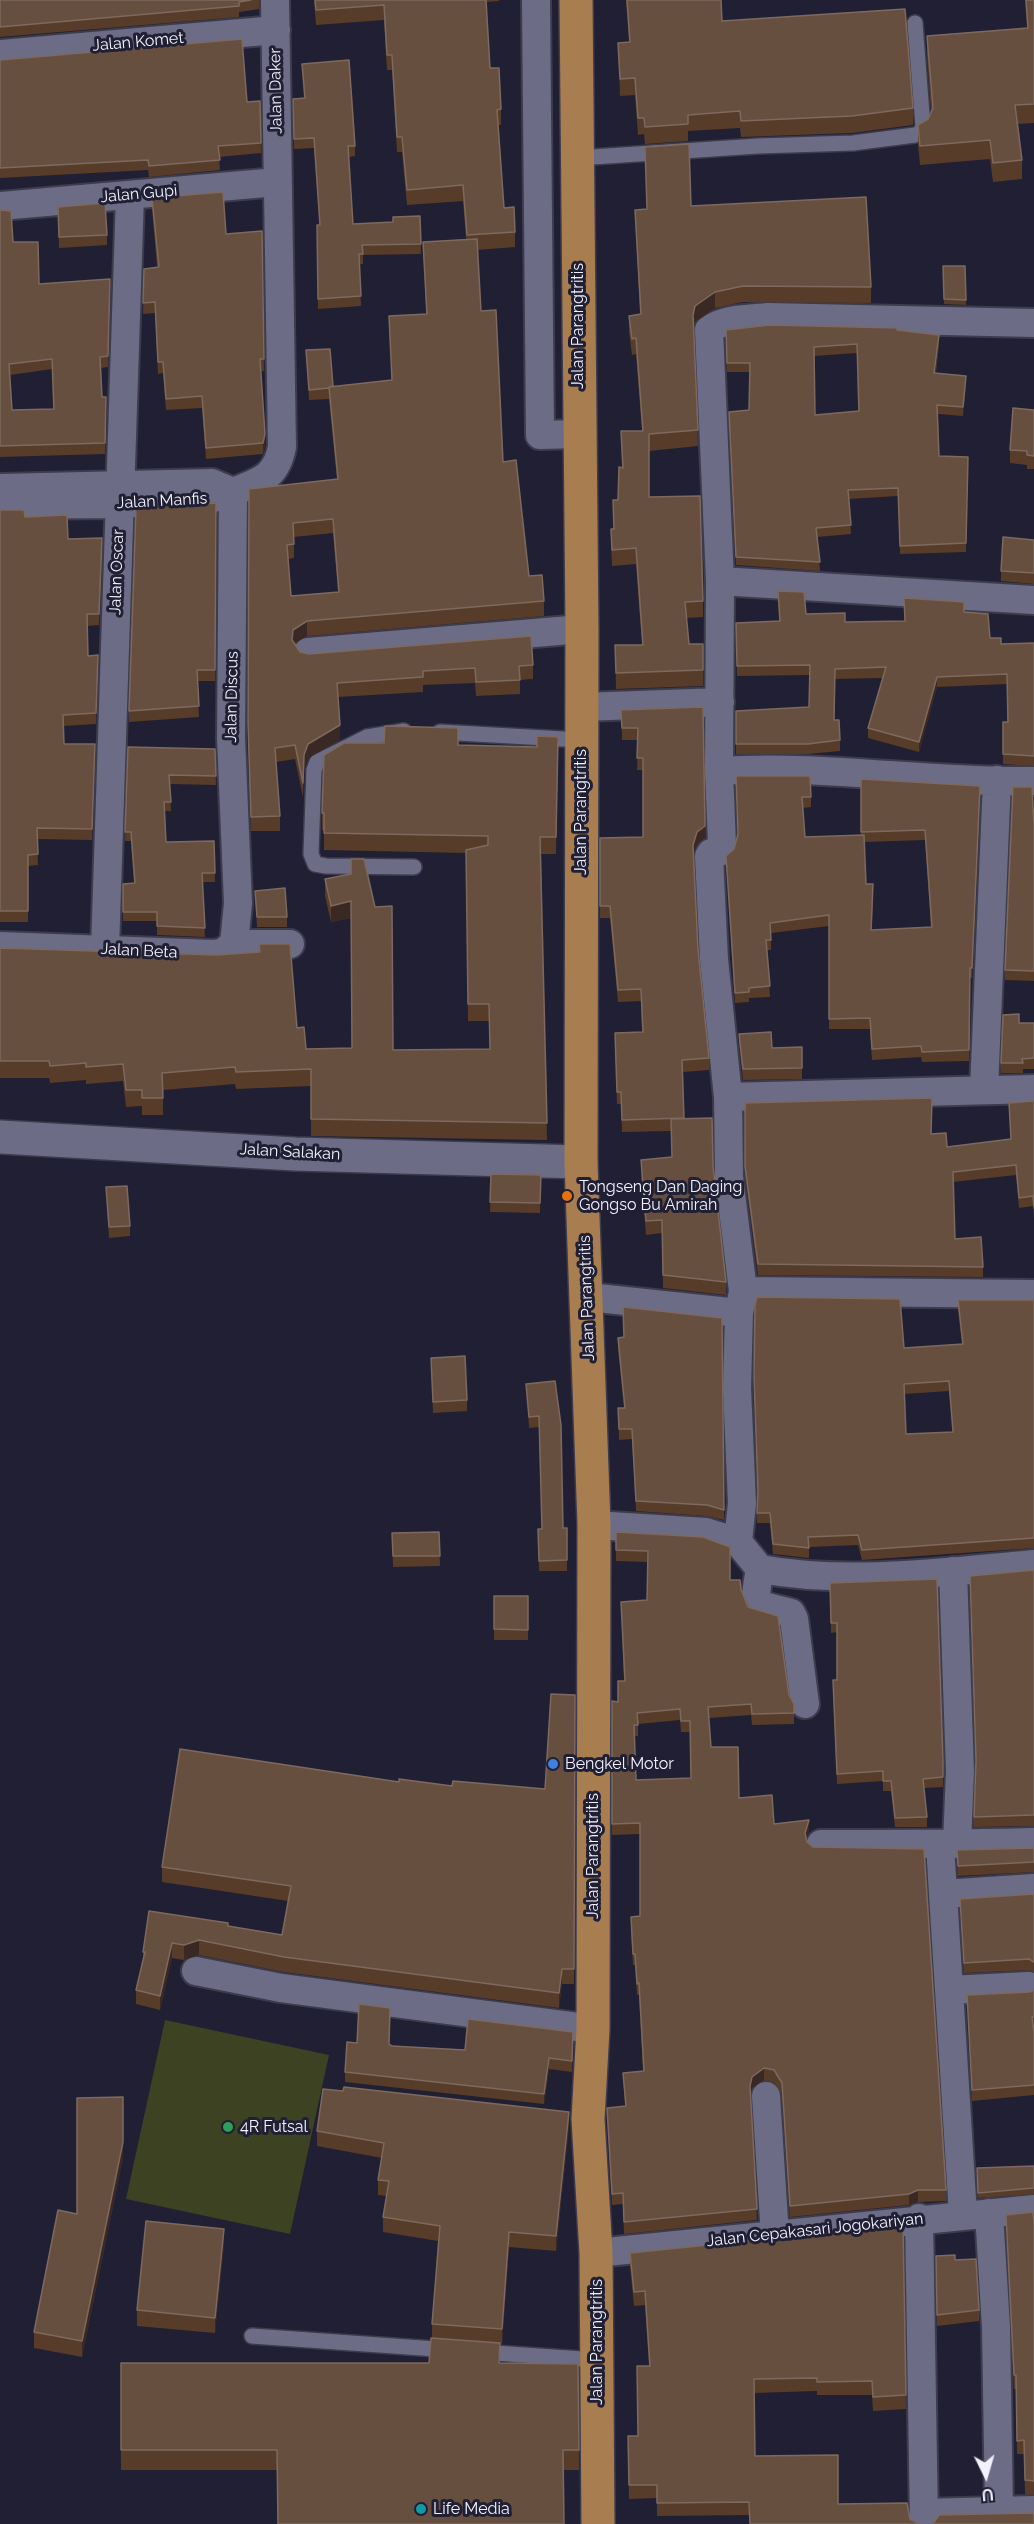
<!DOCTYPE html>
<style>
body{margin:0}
#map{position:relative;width:1034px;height:2524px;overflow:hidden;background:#201f34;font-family:Raleway,sans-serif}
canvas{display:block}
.north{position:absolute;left:956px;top:2446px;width:60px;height:60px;-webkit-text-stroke:4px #201f34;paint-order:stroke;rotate:175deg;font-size:16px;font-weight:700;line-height:24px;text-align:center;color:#f2f2fe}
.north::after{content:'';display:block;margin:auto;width:21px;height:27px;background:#f2f2fe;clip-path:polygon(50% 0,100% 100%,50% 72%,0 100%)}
</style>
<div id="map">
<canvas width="1034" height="2524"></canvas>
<div class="north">U</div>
</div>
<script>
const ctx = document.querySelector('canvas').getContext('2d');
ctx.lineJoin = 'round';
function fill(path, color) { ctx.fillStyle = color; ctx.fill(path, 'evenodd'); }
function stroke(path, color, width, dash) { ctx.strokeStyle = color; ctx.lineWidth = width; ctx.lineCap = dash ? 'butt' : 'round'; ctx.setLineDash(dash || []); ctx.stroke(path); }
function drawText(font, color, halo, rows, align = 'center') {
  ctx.font = font + ' Raleway,sans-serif'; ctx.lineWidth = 6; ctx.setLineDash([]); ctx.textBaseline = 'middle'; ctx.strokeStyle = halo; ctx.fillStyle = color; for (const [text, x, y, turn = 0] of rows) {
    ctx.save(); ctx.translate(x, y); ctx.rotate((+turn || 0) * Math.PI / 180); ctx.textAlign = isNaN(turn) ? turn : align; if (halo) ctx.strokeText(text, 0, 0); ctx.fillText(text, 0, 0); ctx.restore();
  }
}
const green = new Path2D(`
 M165,2020L329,2055L290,2234L126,2199Z`);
const lane = new Path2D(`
 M577,158L758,146L853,143L915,135L920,133L923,127L915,23
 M404,731L367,737L317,762L314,770L311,854L315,864L326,866L414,867
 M440,732L581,740
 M252,2336L450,2350
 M480,2352L597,2360`);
const street = new Path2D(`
 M536,0L540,435L579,434
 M0,54L276,30
 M0,206L277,182
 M0,488L212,483L233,492L213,498L119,504L0,505
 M720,581L1034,600
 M308,652L582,629
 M582,707L720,702
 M719,771C824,764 929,783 1034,781
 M234,944H290
 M0,946L214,954L222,953L234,944L238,903L231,738L233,492C260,481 276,478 282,447L275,0
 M105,949L130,195
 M984,1090L997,780
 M728,1097L1034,1089
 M743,1291L1034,1294
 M588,1297L739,1313
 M594,1525L706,1532L738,1542L760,1569C849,1585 944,1572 1034,1564
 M738,1542L742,1503L737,1388L739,1313L743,1291L729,1177L728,1097L714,959L709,856L711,853L719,852L722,845L719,771L720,581L709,330C723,318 750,319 768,317L1034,323
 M760,1569C752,1611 756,1603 791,1613L794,1619L805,1704
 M953,1571L960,1771L957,1844
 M821,1844C892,1844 963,1844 1034,1842
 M940,1845L943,1894L1034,1888
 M943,1894L949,1990L1029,1986
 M196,1971L281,1988L593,2029
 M949,1990L963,2215
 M766,2096L775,2236
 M989,2213L996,2327L999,2511
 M919,2218L924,2524
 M596,2253L1034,2209
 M924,2513L1034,2510`);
const secondary = new Path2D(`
 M0,1137L295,1154L581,1162`);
const primary = new Path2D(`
 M576,0L582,629L581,1162L594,1525L593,2029L588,2119L596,2253L598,2524`);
const wall = new Path2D(`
 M0,0H259V9L239,12V17L0,37Z
 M314,0H499V1L486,2L490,68L501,109V125H498L504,208L515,232V247L477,250L481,311L503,462L529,576L544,601V616L307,636L294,644L300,652L309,654L533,665V679L520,680V694L476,696L475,683L423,685V692L338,697L340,740L308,758L304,769L303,797L295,759L276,762L280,816V831H251L248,738L249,489L337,479L329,399L309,400L306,350L333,386L392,380L389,316L426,314L423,242L466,239L463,201L407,205L402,152H397L392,70H387L384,20L316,25ZM333,533L338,592L291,596L288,559L294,558V537Z
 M626,0H721L722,21L913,108V125L852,133L741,137L740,128L688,131V141L645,144L644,134L638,135L635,95L620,96L618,43L629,42Z
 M1025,0H1034V123L1018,124L1022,160V179L993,182L990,159L920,165L918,144V125L928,119L931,111L927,55V36L1027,28Z
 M0,60L247,102L260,101L261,153L219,157L220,170L149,177L148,170L0,178Z
 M302,64L355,146V156L349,157L353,224L393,222L420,216L421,254L363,255V264H359L361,306L318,309L317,225H320L314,148L294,149L293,99L304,98Z
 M645,147L691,206L871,287V303L743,302L715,308L695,322L693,328L698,446L649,451V497L703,601V617L686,618L689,644H703V686L616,689L615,645H642L636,564L612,566L611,545V529H613L618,500L622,468L621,431H642L636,354L632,355L629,332V316L640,315L635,210L647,209Z
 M152,198L226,234L262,231L264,371H260L265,445L263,454L206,459L202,408L166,410L163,373L158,374L155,313L143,314L144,269L157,267L152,209Z
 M58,207L107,235V245L59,248Z
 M0,210L13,242L39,284L110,279L108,367L101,368L102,397H106L105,454L0,457ZM52,369L53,409L12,410L10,375Z
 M943,266H965L966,305L944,304Z
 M897,330L939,344L936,373L966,384L963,416L938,414L939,456L968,457L966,552L900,554L898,496L849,499L851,534L817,537L820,571L736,565L729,421L749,410L750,372H727L726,339ZM857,353L858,411L815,415L814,356Z
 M1034,410V469H1027V465L1010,463V450Z
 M216,503L215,681H197L199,717L129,722V711Z
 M0,510L25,517L68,539L102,549L99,625L87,626L88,656L98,666L96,724L63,726L64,744H95L92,840L37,839L38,865L28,866V922H0Z
 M1034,540V584L1001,581V571Z
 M778,591L806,614L845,622L904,621V598L964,612L990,638L1001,644L1034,643V766L1003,764V722H1007V684L937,687L919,752L868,738V728L883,678L835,679L834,720L840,740V751L808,754H736V711L809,707V675L737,676L736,623L779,621Z
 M703,707L705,838L697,844L693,855L698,949L709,1058V1070L683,1072L684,1119L713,1166L726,1282V1295L663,1288L662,1233L646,1235L641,1173V1160L672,1158L671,1131L622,1132L621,1104H617L615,1045L642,1032L641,1001L618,1002L610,918H600V838L643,837V770H637L638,740H622L621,710Z
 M558,737L556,854H541L547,1140L311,1136V1086L236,1089L235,1084L163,1090V1115H142V1106L126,1107L123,1081L86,1084V1080L50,1083L49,1078H0V948L216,955L259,952V944L306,1049L352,1048L351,918L331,922L325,896V879L351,874L393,1050L490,1049L489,1021H468L466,853L324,850V830H322V813L458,745L537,747Z
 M128,747L215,749L216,785L170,784L171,811H165L166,842L214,841L215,882H202L205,937L157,935V921H123V884H134L131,841H125Z
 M861,779L980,797L972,978H970L969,1061L922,1062L921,1057L872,1060L870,1029H829V926L771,933V950H767L770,997L749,998V1002L735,1003L726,856L734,849L738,836L736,787L811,797V807L803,808L805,837L861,835ZM925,840L931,927L872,930L873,895L866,884L864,842Z
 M1034,824V981L1005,980V970Z
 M255,891L287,917V927H257Z
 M1019,1023H1034V1069H1023V1073H1001V1063Z
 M739,1034L772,1048L802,1047V1079L743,1080L739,1044Z
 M1034,1101V1218L1033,1206L1019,1208L1016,1175L953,1182L955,1239L983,1267V1277L758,1275L745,1176V1103L931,1134L947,1147L1011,1139L1009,1103Z
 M491,1174L541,1175L540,1213L490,1212Z
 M106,1187L130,1226V1236L109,1238Z
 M958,1300H1034V1548L862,1560L858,1545L809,1547V1558L773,1554L770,1523H757V1513L904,1348L962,1344L958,1310ZM949,1391L953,1432L906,1434L904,1394Z
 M722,1318L724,1520L707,1516L636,1511L632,1439L619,1440L618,1408H624L618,1348V1338Z
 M431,1358L467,1400V1411L433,1413Z
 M555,1381L563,1528L567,1560V1571H539L538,1529H542L539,1427L529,1428L526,1384Z
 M439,1532L440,1566L393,1567L392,1533Z
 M616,1532L730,1580L741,1589L789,1695L794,1713V1724L752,1725L751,1715L709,1718L711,1747L739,1798L774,1824L809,1831L806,1839L946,2190V2201L918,2202L909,2205L790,2217L782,2094L774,2082L764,2080L752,2088L750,2095L757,2220L624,2234L623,2204L612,2205L607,2108L625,2106L623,2073L643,2071L639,1995H637L635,1965H633L631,1928V1917L640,1916V1834L612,1835V1701L618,1702L624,1681L621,1602L647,1600L648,1562L616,1561ZM680,1720L681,1732H690L691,1778L636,1780L634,1736H638V1724Z
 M1034,1570V1826L974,1827V1817Z
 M830,1583L943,1771V1787L924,1788L927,1817V1827H895L891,1791H883V1781L837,1784L833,1690L837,1680V1632L831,1633Z
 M494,1596H528V1640H494Z
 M575,1695L574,1984H562L559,2008L284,1972L199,1955L184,1960L172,1958L160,2010L136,2004V1990L143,1962V1952L228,1926L282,1935L288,1901L162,1882V1867L399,1782L452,1786L545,1789Z
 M1034,1848V1872L958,1876L957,1850Z
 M1034,1894V1972L1029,1970L964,1973L960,1899Z
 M1034,1990V2095L972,2101L967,1995L1030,1992Z
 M390,2019L389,2045L392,2046L465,2050L573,2043L572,2072L549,2069L544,2104L345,2082V2072L357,2043Z
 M569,2127L556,2251L509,2247L502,2344L500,2343V2363L578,2364L579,2470H121V2363H429L432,2338V2324L438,2241L383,2232V2217L387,2196L378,2195V2180L382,2158L317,2146V2131Z
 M123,2158L82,2357L34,2348V2332L77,2214Z
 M1034,2166V2194L978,2198L977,2168Z
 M1006,2215L1034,2222V2495L1025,2494L1024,2454H1017L1016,2389H1014Z
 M903,2225L906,2409L873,2411L872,2395H817V2391L754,2393L749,2515L657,2516V2498L629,2499L628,2450L638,2436L649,2366L645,2305L634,2306L630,2266V2253Z
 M224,2244L215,2333L137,2326V2310Z
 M936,2256L955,2260L979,2310V2321L937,2326Z`);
const shadedWall = new Path2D(`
 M715,292V308L695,322L693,331V315L695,306Z
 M939,335V344L934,381V373Z
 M966,376V384L963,416V407Z
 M265,434V445L263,454V443Z
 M307,621V636L293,644L292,640L293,630Z
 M937,677V687L919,752V742Z
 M340,725V740L308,758L304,769L303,797L304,755L308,744Z
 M705,826V838L697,844L693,857V845L697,832Z
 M351,901V918L331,922V906Z
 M809,1820V1831L805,1845V1833Z
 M199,1940V1955L184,1960V1945Z
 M172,1943V1958L160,2010V1996Z
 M562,1969V1984L559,2008V1993Z
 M549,2058V2069L544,2104V2094Z
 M764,2068V2080L752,2088L750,2097V2086L752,2077Z
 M569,2112V2127L556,2251V2236Z
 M123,2142V2158L82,2357V2341Z
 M918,2190V2202L909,2205V2194Z
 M224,2229V2244L215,2333V2318Z
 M509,2232V2247L502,2344V2329Z`);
const building = new Path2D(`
 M0,0H251L239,2V6L0,27Z
 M315,0H486L490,68H499L501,109L497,110L504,208L514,207L515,232L467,235L463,185L407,190L402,137H397L392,55H387L384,5L316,10Z
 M627,0H721L722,21L905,9L913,108L852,116L741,121L740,111L688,115V124L645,127L644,118H638L635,78L620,79L618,43L630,42Z
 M1026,0H1034V104L1015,105L1022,160L993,163L990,140L920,146L918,125L928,119L933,108L927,36L1028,28Z
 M242,39L247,102L260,101L261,143L218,146L220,160L149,166L148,160L0,168V60H1Z
 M349,60L355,146H348L353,224L393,222V217L420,216L421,244L362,245L363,254H359L361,296L318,299L317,225H320L314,138L294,139L293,99L305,98L302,64Z
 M689,144L691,206L866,197L871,287L743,286L715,292L695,306L693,315L698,430L649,434V497L700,496L703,601L685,602L689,644H703V670L616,673L615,645H643L636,548L612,550L611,529H614L613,500H618L619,467L623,468L621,431H643L636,338L632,339L629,316L641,314L635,210L647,209L645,147Z
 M223,192L226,234L262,231L264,359H260L265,434L263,443L206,448L202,396L166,399L163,362H158L155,302L143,303L144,269L159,267L152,198Z
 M105,203L107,235L59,237L58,207Z
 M0,210L11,211L13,242H38L39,284L110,279L108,356L100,357L102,397H106L105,443L0,446ZM52,359L54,409L12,410L9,364Z
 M477,239L481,311L496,310L503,462L516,460L529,576L542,575L544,601L307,621L293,630L292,640L300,652L309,654L531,636L533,665L519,666L520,680L476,682L475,668L423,671V677L337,683L340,725L308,744L304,755L303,783L295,745L275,748L280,816L251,817L248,723L249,489L338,479L329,387L392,380L389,316L427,314L423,242ZM333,519L339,592L291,596L287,545L294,544L293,523Z
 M943,266H965L966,300L944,299Z
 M769,325L897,328V330L939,335L934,373L966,376L963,407L937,405L939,456L968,457L966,543L900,546L898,488L848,490L851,525L816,528L820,562L736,557L729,412L749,410L750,363H727L726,330ZM857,344L859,411L815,415L814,347Z
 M330,349L333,386L329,387V388L309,390L306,350Z
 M1013,408L1034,410V456L1027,455V451L1010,450Z
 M216,503L215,670H197L199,706L129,711L136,508Z
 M0,510H24L25,517L67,515L68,539L102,538L99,614H87L88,656L98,655L96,713L63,715L64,744H95L92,829L37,828L38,854L28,855V911H0Z
 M1003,537L1034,540V573L1001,571Z
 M778,591L804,592L806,614L845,613V622L905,621L904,598L964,602V612L988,614L990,638H1001V644L1034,643V756L1003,754V722H1008L1007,674L937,677L919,742L868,728L886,667L835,669L834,720H839L840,740L808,744H736V711L809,707L810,665L737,666L736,623L780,621Z
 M703,707L705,826L697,832L693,845L698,949L709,1058L682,1060L684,1118L622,1120L621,1092H617L615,1033L643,1032L641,989L618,990L610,906H600V838L643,837V758H637L638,728H622L621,710Z
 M385,726L458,728V745L537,747V736L558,737L556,837H540L547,1123L311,1119V1069L236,1072L235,1067L162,1073L163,1098H142V1090H126L123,1064L86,1067V1063L50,1066L49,1061H0V948L216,955L260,952L259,944H290L297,1028L304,1027L306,1049L352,1048L351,901L331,906L325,879L351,874V859H364L375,907L392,906L393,1050L490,1049L489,1004H468L466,850L488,845V836L324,833V813H322L324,755L344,743H384Z
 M128,747L215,749L216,776L169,775L171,802H164L166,842L214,841L215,873H202L205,928L157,926V912H123V884L135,883L131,832H125Z
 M736,776H810L811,797H802L805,837L864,835L866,884H873L871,930L932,927L925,830L861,832V779L980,786L972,968H970L969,1050L922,1052L921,1046L872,1049L870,1018L829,1019V915L770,923L771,940H766L770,986L749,988V992L735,993L726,856L734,849L738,834Z
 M1013,787H1032L1034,824V971L1005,970Z
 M285,888L287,917H257L255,891Z
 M1019,1014V1023H1034V1058L1022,1059L1023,1063H1001L1003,1015Z
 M771,1032L772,1048L802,1047V1068L743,1069L739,1034Z
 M932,1098L931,1134L946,1133L947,1147L1011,1139L1009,1103L1034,1101V1208L1033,1196L1019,1198L1016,1165L953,1172L955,1239L981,1237L983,1267L758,1264L745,1166V1103Z
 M712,1118L713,1166L726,1282L663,1275L662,1220L646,1221L641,1160L672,1157L671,1119Z
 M491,1174L541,1175L540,1203L490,1202Z
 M127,1186L130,1226L109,1227L106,1187Z
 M757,1297L900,1299L904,1348L963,1344L958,1300H1034V1538L862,1550L858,1535L808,1537L809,1548L773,1544L770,1513H757L758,1492L754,1378L755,1305ZM949,1381L953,1432L906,1434L904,1384Z
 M623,1307L722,1318L724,1510L707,1505L636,1501L632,1429H619L618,1408H625L618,1338L624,1337Z
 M465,1356L467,1400L433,1402L431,1358Z
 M555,1381L561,1425L563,1528H567V1560L539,1561L538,1529H542L539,1416L529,1417L526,1384Z
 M439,1532L440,1556H393L392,1533Z
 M616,1532L703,1537L730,1547V1580H740L741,1589L748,1607L778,1616L789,1695L794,1704V1713L752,1714L751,1704L708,1707L711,1747H738L739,1798L772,1795L774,1824L809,1820L805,1833L807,1842L813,1847L924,1849L946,2190H918L909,2194L790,2206L782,2083L774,2070L764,2068L752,2077L750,2086L757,2209L624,2222L623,2193L612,2194L607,2108L626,2106L623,2073L644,2071L639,1983L637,1984L635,1954H633L631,1917L640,1916V1823L612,1824V1701L618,1702V1681H625L621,1602L647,1600L648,1551L616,1550ZM680,1709L681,1721H690L691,1778L636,1780L634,1725H638L637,1713Z
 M1034,1570V1815L974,1817L976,1760L970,1576Z
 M937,1579L943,1761V1777L923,1779L927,1817L895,1818L891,1781H883V1771L837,1774L833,1680H837V1623H831L830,1583Z
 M494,1596H528V1630L494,1629Z
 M551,1694L575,1695L574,1969H562L559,1993L284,1957L199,1940L184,1945L172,1943L160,1996L136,1990L145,1952H143L149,1911L228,1923V1926L282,1935L291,1886L162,1867L180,1749L399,1782V1779L452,1786L453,1781L545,1789Z
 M1034,1848V1862L958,1866L957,1850Z
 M1034,1894V1962L1029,1959L964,1963L960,1899Z
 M1034,1990V2017H1032L1034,2033V2085L972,2090L967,1995L1030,1992Z
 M359,2004L390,2008L389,2044L392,2046L465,2050L468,2019L573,2032L572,2061L549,2058L544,2094L345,2072L347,2042L357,2043Z
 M344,2087L569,2112L556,2236L509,2232L502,2329L432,2324L440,2226L383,2217L389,2181L378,2180L384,2143L317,2131L323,2089L343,2091Z
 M123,2097V2142L82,2341L34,2332L58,2210L77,2214V2098Z
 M1034,2166V2188L978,2193L977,2168Z
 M1033,2212L1034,2222V2481L1025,2480L1024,2440L1017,2441L1016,2375H1014L1006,2215Z
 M146,2221L224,2229L215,2318L137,2310Z
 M903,2225L906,2395L873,2397L872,2381L817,2382V2378L754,2379L755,2456L838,2455V2504L907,2503L910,2519L919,2524H750L749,2502L657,2503V2485H629L628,2436H638L637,2366H650L645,2291L634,2292L630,2253Z
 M955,2255V2260L976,2259L979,2310L937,2315L936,2256Z
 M431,2338L500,2343L499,2363L578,2364L579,2450H563L564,2524H278L277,2450H121V2363H429Z
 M1034,2513V2524H933L939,2515Z`);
const markers = [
 [567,1196,6,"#e8710a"],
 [553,1764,6,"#3f7fe0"],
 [228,2127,6,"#2e9e5b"],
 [421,2509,6,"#0f9aa8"]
];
const streetNames = [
 ["Jalan Komet",138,42,-5],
 ["Jalan Daker",276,91,-91],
 ["Jalan Gupi",139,194,-5],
 ["Jalan Parangtritis",578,326,-90],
 ["Jalan Manfis",162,501,-3],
 ["Jalan Oscar",117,572,-88],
 ["Jalan Discus",232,697,-89],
 ["Jalan Parangtritis",581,812,-90],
 ["Jalan Beta",139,951,3],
 ["Jalan Salakan",290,1152,3],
 ["Jalan Parangtritis",587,1298,-92],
 ["Jalan Parangtritis",593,1856,-90],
 ["Jalan Cepakasari Jogokariyan",815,2230,-6],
 ["Jalan Parangtritis",597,2342,-90]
];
const poiNames = [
 ["Tongseng Dan Daging",579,1187],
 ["Gongso Bu Amirah",579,1205],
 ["Bengkel Motor",565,1764],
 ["4R Futsal",240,2127],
 ["Life Media",433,2509]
];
fill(green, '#3d4223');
stroke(lane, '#3d3b4d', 18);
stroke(street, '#3d3b4d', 32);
stroke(secondary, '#3d3b4d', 36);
stroke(primary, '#3d3b4d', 36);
stroke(lane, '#6d6c86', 15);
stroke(street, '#6d6c86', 28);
stroke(secondary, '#6d6c86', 33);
stroke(primary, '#a87d4f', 33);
fill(wall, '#573c29');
fill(shadedWall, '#3a2824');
fill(building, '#674f40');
stroke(building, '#7d695e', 1.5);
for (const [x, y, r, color] of markers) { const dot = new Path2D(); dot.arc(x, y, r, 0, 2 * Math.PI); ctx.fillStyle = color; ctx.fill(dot); stroke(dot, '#201f34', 2); }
drawText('16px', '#f2f2fe', '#201f34', streetNames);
drawText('16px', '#f2f2fe', '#201f34', poiNames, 'left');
</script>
